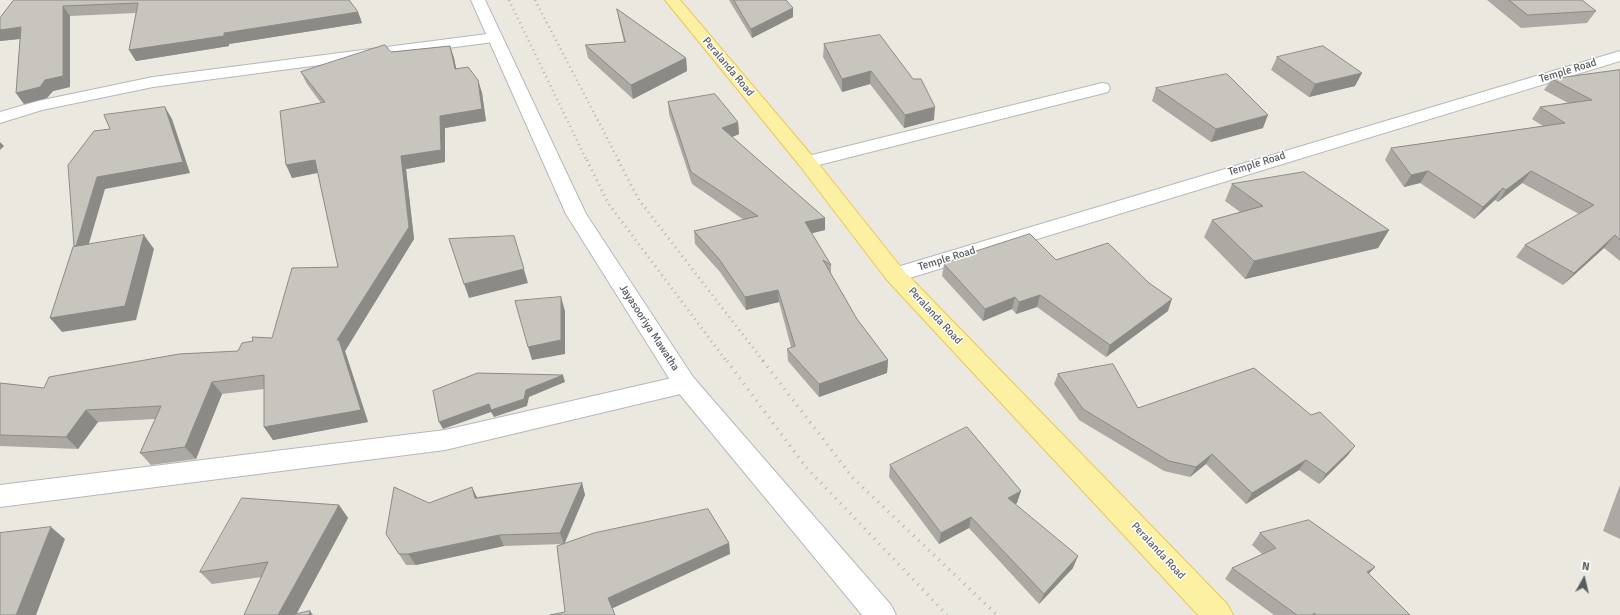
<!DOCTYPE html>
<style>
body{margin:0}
#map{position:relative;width:1620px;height:615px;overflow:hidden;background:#ebe9df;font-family:Signika,sans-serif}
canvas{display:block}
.north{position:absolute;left:1564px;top:559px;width:40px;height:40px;-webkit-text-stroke:3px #fff;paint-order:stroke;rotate:8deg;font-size:11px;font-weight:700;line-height:16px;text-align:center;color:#585b60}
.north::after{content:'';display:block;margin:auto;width:14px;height:18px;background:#585b60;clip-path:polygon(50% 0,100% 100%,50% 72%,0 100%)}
</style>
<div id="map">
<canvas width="1620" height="615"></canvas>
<div class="north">N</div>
</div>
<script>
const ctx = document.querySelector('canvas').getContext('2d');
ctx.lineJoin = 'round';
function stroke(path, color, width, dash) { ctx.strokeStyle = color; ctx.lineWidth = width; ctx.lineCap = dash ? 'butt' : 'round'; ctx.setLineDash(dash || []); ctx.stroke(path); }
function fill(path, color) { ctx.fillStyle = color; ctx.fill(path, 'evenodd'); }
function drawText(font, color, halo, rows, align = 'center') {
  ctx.font = font + ' Signika,sans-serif'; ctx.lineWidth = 3; ctx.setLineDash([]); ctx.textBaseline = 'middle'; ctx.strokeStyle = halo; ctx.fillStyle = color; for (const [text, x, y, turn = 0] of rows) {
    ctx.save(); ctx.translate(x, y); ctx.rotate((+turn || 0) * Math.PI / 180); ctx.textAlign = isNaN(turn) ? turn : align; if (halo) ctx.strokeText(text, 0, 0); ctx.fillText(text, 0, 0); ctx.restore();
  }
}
const minor = new Path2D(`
 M495,33L501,35L503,38L501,41L153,87L42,110L0,123V112L38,101L153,77Z
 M1620,51V61L903,280L895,282L887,280L884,275L887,270Z
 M1102,83L1108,84L1110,88L1108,92L807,168L800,166L798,162L800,158Z
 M685,375L693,377L697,384L693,391L445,450L0,507V485L445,430Z`);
const tertiary = new Path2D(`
 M471,0H485L586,214L693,377L891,605L896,615H862L677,391L566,214Z`);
const primary = new Path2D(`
 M665,0H680L814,158L903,270L1228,605L1233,615H1198L887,280L800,166Z`);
const railFar2 = new Path2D(`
 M509,0L587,161
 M535,0L619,161`);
const railFar1 = new Path2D(`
 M587,160L608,203L727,362
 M618,160L639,200L764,362`);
const rail = new Path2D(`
 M727,361L805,466L947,615
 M763,361L853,478L997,615`);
const wall = new Path2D(`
 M14,0H349L358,12L362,23L229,44V46L136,61L129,50L136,13L70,16V87L53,91L47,98L24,104L16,93L20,39L0,41V18Z
 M729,0H786L793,17L752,38Z
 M1487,0H1582L1596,11L1587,23L1521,28Z
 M617,9L686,58L687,71L633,99L588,58L585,45L624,42L619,21Z
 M824,44L913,79L934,120L904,128L870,84L842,92L823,57Z
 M450,46L454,58L456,69L478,80L482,93L486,121L445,128V162L406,169L414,239L345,351L368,422L273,440L264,427V389L222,394L196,459L151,465L140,453L155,419L98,422L78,449L0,446V383L44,388L238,351L272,338L338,267L318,173L292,178L321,103L307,84L301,72L391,52Z
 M1277,57L1355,86L1309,97L1271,70Z
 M1620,70V261L1604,248L1563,285L1516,257L1525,245L1579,214L1522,183L1498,202L1495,200L1474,219L1420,183L1404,187L1385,160L1391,148L1543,126L1532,119L1540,107L1568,103L1544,90L1552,79Z
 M1156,88L1263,128L1211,142L1152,101Z
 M668,102L738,122L739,134L732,137L825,230L811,233L831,265V274L857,319L888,360L887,373L819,397L788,361L787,349L791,347L779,302L746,310L720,272L695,244L694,231L744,220L692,184L669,114Z
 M1232,184L1389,230L1378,248L1245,279L1204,237L1212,220L1240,212L1225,201Z
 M1056,260L1168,311L1106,357L1037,307L1016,314L1012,309L983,321L942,276L944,264Z
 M1058,374L1138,408L1311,415L1355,446L1347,456L1319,484L1299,470L1246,504L1206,464L1190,477L1164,471L1079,420L1054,384Z
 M890,465L1017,503L1015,504L1073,568L1039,604L969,528L939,544L889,477Z
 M582,483L585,495L565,543H729L730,554L565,612L562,544L504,546L416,565H406L386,534L429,503L477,497Z
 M1620,485V539L1603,531Z
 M339,505L348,518L296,614L313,615H244L262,577L212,584L200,572Z
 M1260,533L1369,574L1410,615H1274L1225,579L1232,568L1262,554L1252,545Z`);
const shadedWall = new Path2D(`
 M63,6L70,16V87L53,91L47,98L24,104L16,93Z
 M793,8V17L752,38L751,29Z
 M358,12L362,23L229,44V46L136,61L129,50L224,33Z
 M21,27L28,38L0,41V30Z
 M450,46L454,58L459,81L455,69Z
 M686,58L687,71L633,99L631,85Z
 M871,71L870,84L842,92V79Z
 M1362,73L1355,86L1309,97L1315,84Z
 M478,80L482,93L486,121L445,128V162L406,169L414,239L345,351L368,422L273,440L264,427L401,156L440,116Z
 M165,107L172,119L190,173L105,189L85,257L76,246L97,177Z
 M935,107L934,120L904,128L905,115Z
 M1268,115L1263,128L1211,142L1216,129Z
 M738,122L739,134L723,141L722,128Z
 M0,142L4,146L0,150Z
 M315,160L321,172L292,178L286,165Z
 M1428,171L1420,183L1404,187L1411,175Z
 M1531,171L1522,183L1498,202L1506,190Z
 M1503,188L1495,200L1474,219L1483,207Z
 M825,218V230L805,235V222Z
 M1389,230L1378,248L1245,279L1254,261Z
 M144,235L154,249L136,320L62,332L50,318Z
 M1615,235L1604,248L1563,285L1574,273Z
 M514,236L528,283L469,298L464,284Z
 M778,290L779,302L746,310L745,297Z
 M1040,295L1037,307L1016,314L1019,302Z
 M561,297L565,311V354L532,360L528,347Z
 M1015,297L1012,309L983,321L985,309Z
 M1172,299L1168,311L1106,357L1110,345Z
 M888,360L887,373L819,397V384Z
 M563,375L565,382L529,397L527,406L494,417L491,412L443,429L439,422Z
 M212,382L222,394L196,459L185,447Z
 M86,410L98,422L78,449L66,437Z
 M1355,446L1347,456L1319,484L1326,474Z
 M1212,454L1206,464L1190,477L1196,467Z
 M1306,460L1299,470L1246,504L1252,493Z
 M582,483L585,495L564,544L560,533Z
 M472,487L478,499L475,498Z
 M1021,491L1017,503L1005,509L1008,498Z
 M339,505L348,518L296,615H278Z
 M971,517L969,528L939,544L941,533Z
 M51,527L65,539L36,615H16Z
 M499,535L504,546L416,565L408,554Z
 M729,543L730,554L611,609L608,598Z
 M1078,556L1073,568L1039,604L1044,594Z
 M1375,567L1365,578L1367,572Z
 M310,611L313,615H309Z`);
const building = new Path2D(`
 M14,0H349L358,12L224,33V36L129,50L138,3L63,6V76L45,80L40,87L16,93L21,27L0,30V18Z
 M734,0H786L793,8L751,29Z
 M1509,0H1582L1596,11L1528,15Z
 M617,9L686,58L631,85L585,45L625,42Z
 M880,35L913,79H921L935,107L905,115L871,71L842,79L824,44Z
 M385,45L391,52L450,46L455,69L468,67L478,80L482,109L440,116L441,150L401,156L409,227L337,340H339L361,410L264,427V375L212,382L185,447L140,453L161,406L86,410L66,437L0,435V383L44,388L49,377L179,354L238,351L242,343L253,341L252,337L272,338L292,268L338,267L315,160L286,165L280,111L325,102L301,72Z
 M1323,46L1362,73L1315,84L1277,57Z
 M1620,70V240L1615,235L1574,273L1525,245L1594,205L1531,171L1506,190L1503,188L1483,207L1428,171L1411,175L1391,148L1565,123L1540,107L1592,100L1552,79Z
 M1227,74L1268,115L1216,129L1156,88Z
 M715,94L738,122L722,128L825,218L805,222L831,265L823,260L857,319L888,360L819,384L787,349L795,346L778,290L745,297L719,259L694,231L758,216L691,172L668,102Z
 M165,107L183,162L97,177L76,246H74L68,165L94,131L110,129L104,115Z
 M1304,172L1389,230L1254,261L1212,220L1263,206L1232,184Z
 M1030,234L1056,260L1108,243L1149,283L1172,299L1110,345L1040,295L1019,302L1015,297L985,309L944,264L967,254Z
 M144,235L125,306L50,318L73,247Z
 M514,236L524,269L464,284L449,239Z
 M561,297V340L528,347L515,301Z
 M1113,364L1138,408L1254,368L1311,415L1320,412L1355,446L1326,474L1306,460L1252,493L1212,454L1196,467L1169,461L1083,409L1058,374Z
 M478,373L563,375L526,390L524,399L491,410L489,404L439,422L433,391Z
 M967,427L1021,491L1008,498L1078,556L1044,594L971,517L941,533L890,465Z
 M582,483L560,533L499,535L408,554H399L386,534L394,487L429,503L472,487L475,498Z
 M242,498L339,505L278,615H244L268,562L200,572Z
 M708,509L729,543L608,598L615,615H550L565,612L557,546L594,533Z
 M1309,520L1375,567L1367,572L1410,615H1317L1314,613L1312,615H1297L1232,568L1276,548L1260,533Z
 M51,527L16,615H0V533Z
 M310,611L309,615H291Z`);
const streetNames = [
 ["Peralanda Road",728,67,50],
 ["Temple Road",1568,71,-17],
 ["Temple Road",1257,164,-17],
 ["Temple Road",947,259,-17],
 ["Peralanda Road",935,316,47],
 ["Jayasooriya Mawatha",649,328,57],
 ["Peralanda Road",1158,551,47]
];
stroke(minor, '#b5b7bc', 2);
stroke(tertiary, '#b5b7bc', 2);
stroke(primary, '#ecc657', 2);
fill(minor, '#fff');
fill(tertiary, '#fff');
fill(primary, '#fcf0a3');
stroke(railFar2, '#b1b2b2', 2.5, [1, 4]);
stroke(railFar1, '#b1b2b2', 3, [1, 4.5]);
stroke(rail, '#b1b2b2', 3.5, [1, 6]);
fill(wall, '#aca9a4');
fill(shadedWall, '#8c8a86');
fill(building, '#c8c5bf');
stroke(building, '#8c8a86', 1);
drawText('11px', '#585b60', '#fff', streetNames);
</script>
